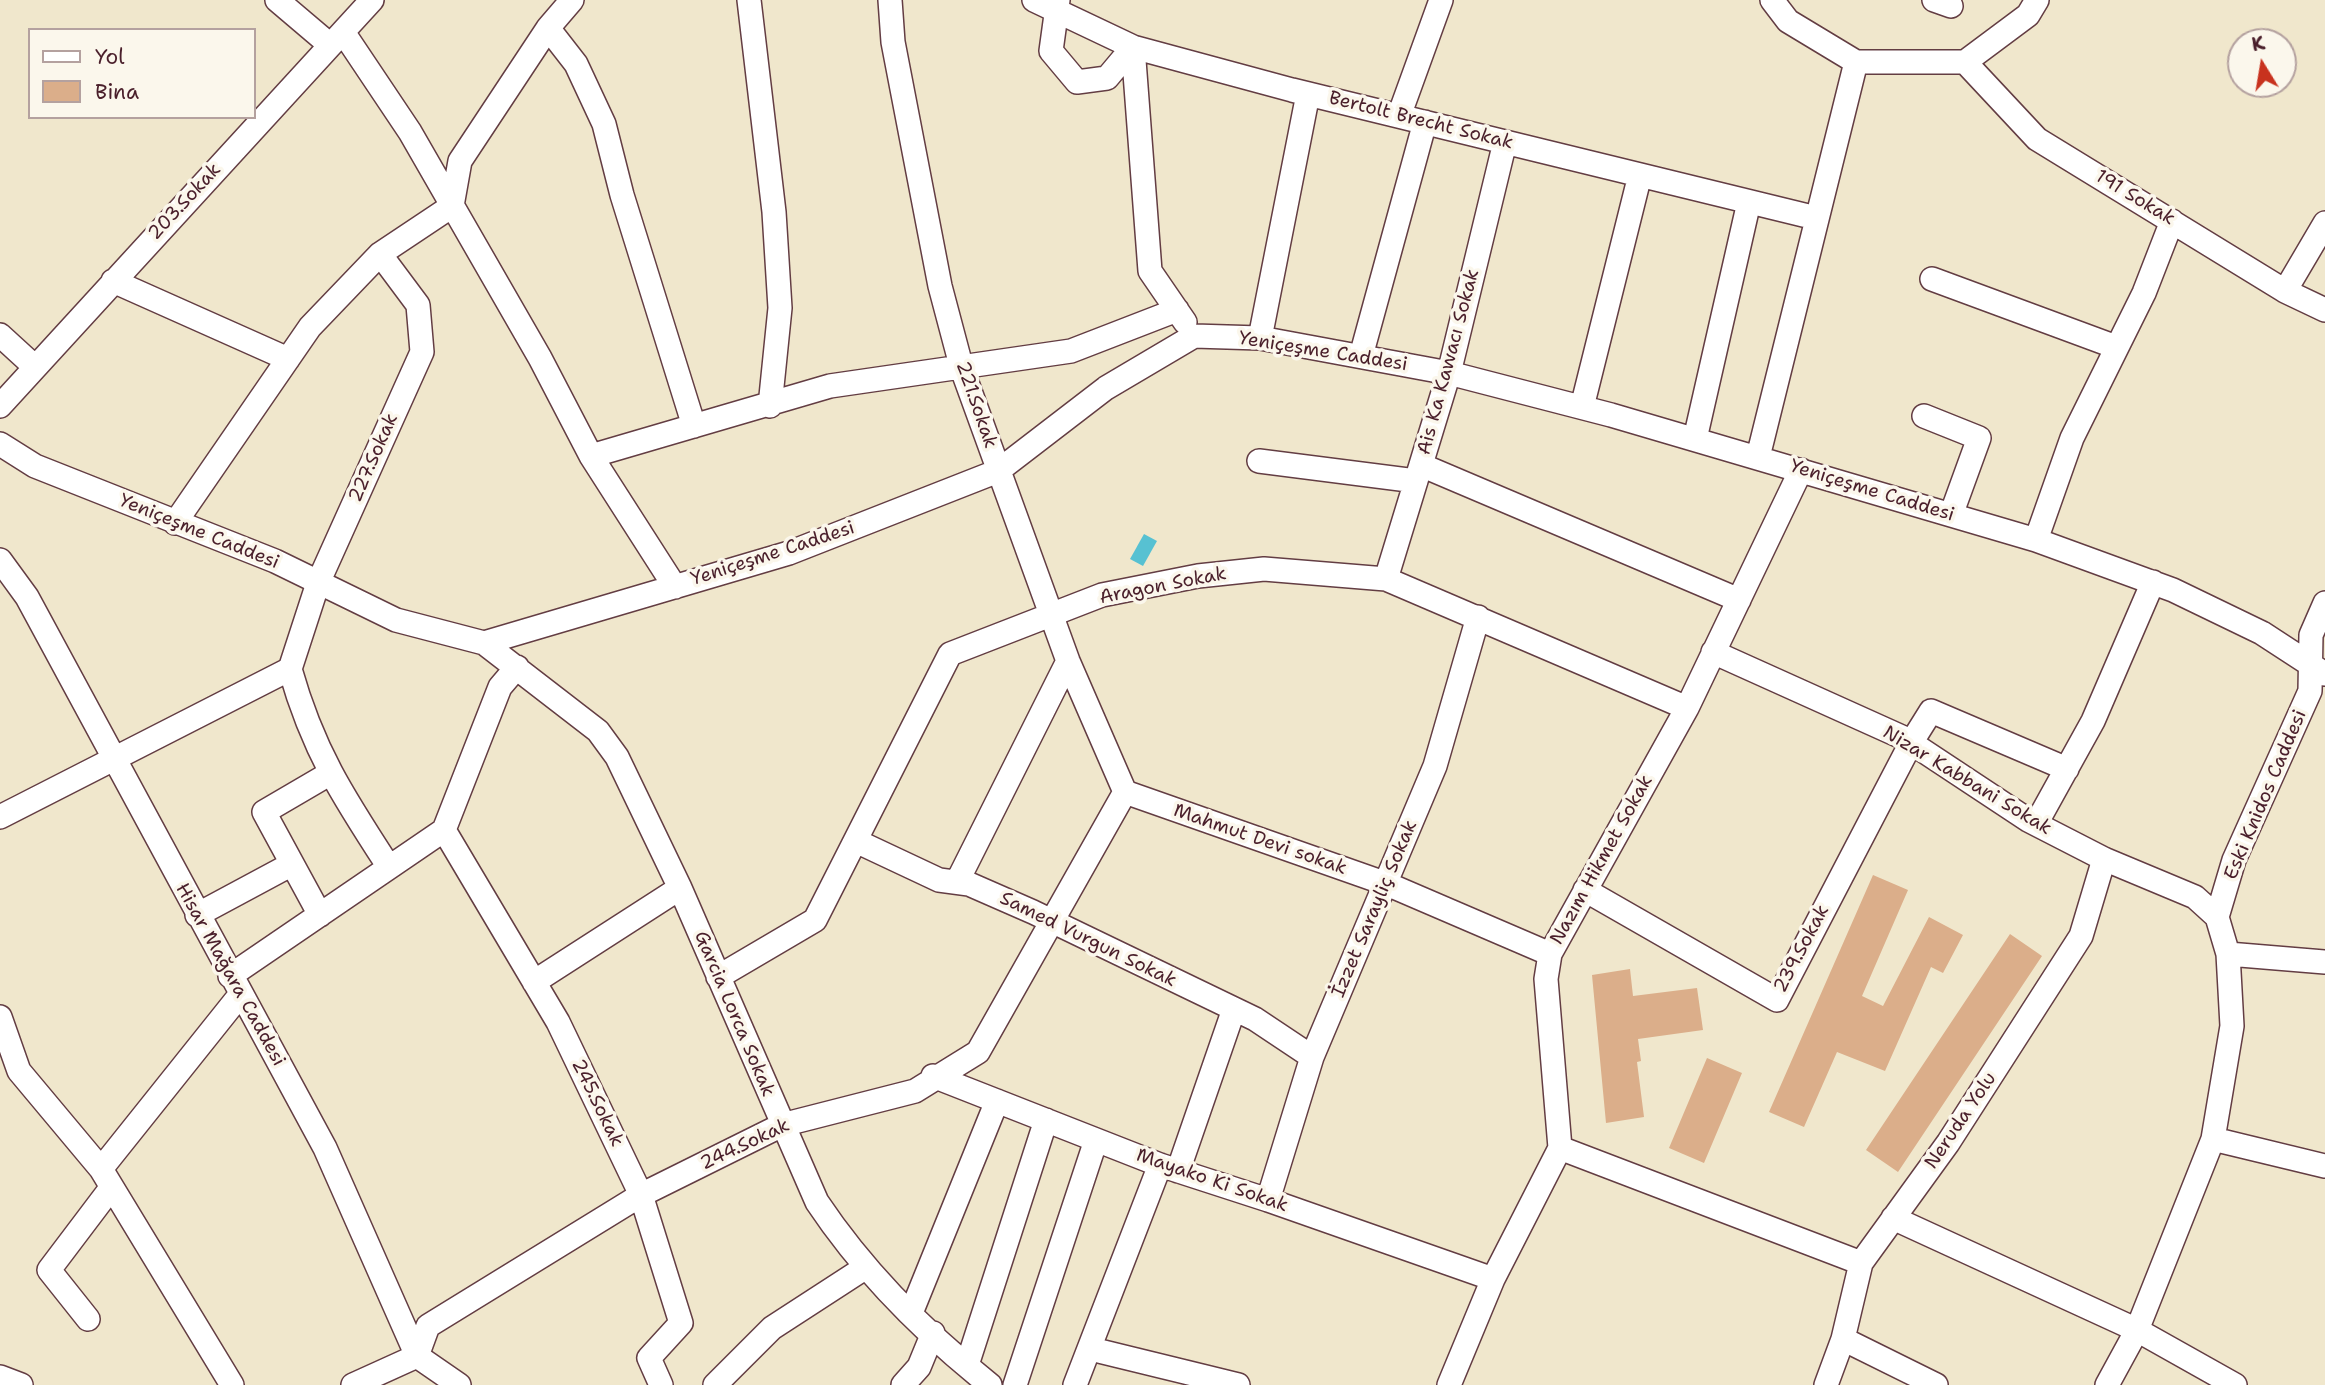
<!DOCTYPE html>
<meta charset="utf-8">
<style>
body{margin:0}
#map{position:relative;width:2325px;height:1385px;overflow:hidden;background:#f0e7cc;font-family:"Shantell Sans",sans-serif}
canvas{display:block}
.legend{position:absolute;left:28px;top:28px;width:228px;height:91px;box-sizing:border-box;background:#fbf7ec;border:2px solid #b4a19f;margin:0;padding:9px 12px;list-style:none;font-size:21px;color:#4a1f2b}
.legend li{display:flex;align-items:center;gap:14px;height:35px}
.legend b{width:35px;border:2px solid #b4a19f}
.north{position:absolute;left:2227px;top:28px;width:70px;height:70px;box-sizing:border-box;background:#fbf7ec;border:2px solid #b4a19f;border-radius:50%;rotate:349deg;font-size:19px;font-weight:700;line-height:28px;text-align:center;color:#4a1f2b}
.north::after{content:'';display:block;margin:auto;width:24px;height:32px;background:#c8321e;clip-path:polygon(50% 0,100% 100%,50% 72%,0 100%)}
</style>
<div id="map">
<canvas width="2325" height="1385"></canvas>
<ul class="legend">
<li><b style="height:9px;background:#fff"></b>Yol</li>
<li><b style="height:19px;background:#dbae8a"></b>Bina</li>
</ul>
<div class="north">K</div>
</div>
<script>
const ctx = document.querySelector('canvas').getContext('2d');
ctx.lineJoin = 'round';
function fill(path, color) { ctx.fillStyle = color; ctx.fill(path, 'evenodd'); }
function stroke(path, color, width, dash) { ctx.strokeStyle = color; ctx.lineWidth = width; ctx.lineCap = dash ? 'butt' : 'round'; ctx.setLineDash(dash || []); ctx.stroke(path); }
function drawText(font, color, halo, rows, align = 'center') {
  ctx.font = font + ' "Shantell Sans",sans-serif'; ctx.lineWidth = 7; ctx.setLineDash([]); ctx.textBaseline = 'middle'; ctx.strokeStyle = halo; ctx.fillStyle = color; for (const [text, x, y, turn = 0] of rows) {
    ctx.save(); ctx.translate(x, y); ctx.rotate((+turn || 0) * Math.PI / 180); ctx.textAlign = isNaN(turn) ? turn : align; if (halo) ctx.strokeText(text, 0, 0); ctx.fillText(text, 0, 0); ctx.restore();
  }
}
const water = new Path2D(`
 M1144,534L1157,541L1143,566L1130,559Z`);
const building = new Path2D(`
 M1873,875L1908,890L1862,996L1883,1006L1929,917L1963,935L1943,973L1931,967L1885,1071L1837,1052L1804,1127L1769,1112Z
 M2010,934L2042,956L1898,1172L1866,1150Z
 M1630,969L1633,996L1697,988L1703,1030L1638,1039L1641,1061L1637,1062L1644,1117L1606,1123L1592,975Z
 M1707,1058L1742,1073L1704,1163L1669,1148Z`);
const minor = new Path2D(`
 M277,0L330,45
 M749,0L774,212L780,308L770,406
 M890,0L893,42L940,286L962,369L1068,661L1125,792
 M1034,0L1133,47L1292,90L1816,218
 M1058,0L1051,51L1077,82L1107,78L1133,47
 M1772,0L1788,21L1856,62H1965
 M1934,0L1951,6
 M548,28L576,64L604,124L622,195L694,426
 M343,32L410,132L540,358L591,456L675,587
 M1133,47L1150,271L1185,322
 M1965,62L2037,139L2285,291L2325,310
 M1965,62L2028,15L2037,0
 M1399,116L1441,0
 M1932,279L2116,347
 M113,281L288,359
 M2285,291L2325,223
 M0,335L35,367
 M1260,338L1308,94
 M1361,356L1425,122
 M0,406L372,0
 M1582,407L1640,175
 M1924,416L1979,438L1951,515
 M1695,439L1749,202
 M0,444L35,466L275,561L396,620L484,643L789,553L998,471L1106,388L1194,336L1260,338L1449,373L1611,415L2036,540L2173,590L2262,633L2325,674
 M591,456L830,386L1071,351L1177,310
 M1758,457L1856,62
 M1259,461L1416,481
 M1421,465L1739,600
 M175,523L310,327L380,254L452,206L460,161L548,28L572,0
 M2036,540L2072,438L2144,293L2172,221
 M0,560L27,597L325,1148L417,1356L459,1385
 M1386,579L1449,373L1505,142
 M484,643L598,731L617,757L680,888L817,1202C863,1271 925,1333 990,1385
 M1713,652L1904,738L2028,820L2104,859L2195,897L2217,917
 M290,669L318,583L422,352L418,305L380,254
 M290,669C313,751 344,798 389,867
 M1125,792L1387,884L1550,954
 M0,817L290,669
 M2036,824L2093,721L2153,582
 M444,830L558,1022L641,1195L681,1323L649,1358L661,1385
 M856,841L939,880L969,884L1033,912L1255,1019L1312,1057
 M957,882L1068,661
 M1585,890L1777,1000L1911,743L1931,711L2067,769
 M197,915L292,864
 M320,915L264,812L329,774
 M2228,954L2325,962
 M230,976L444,830L500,687L517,667
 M718,977L815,920L950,654L1102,595L1198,576L1264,569L1386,579L1687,708
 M534,982L680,888
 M0,1017L19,1071L101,1169L232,1385
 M933,1076L1160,1165L1268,1200L1493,1279
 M2213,1139L2325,1166
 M1560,1148L1861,1263
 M101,1169L240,995
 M1178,1171L1234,1009
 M1268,1200L1312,1057L1435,766L1478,617
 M1893,1218L2137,1330L2235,1385
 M911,1313L997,1101
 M88,1319L49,1270L111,1188
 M1843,1339L1936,1385
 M1091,1349L1238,1385
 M967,1365L1046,1120
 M0,1377L21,1385
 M353,1385L417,1356L428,1326L641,1195L782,1125L915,1091L978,1052L1125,792
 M715,1385L772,1328L866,1267
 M903,1385L919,1367L933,1333
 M1015,1385L1096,1140
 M1075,1385L1160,1165
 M1449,1385L1493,1279L1560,1148L1546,979L1550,954L1687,708L1801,470
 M1826,1385L1843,1339L1861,1263L1948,1143L2081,936L2104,859
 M2107,1385L2137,1330L2213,1139L2232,1026L2228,954L2217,917L2234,860L2310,691L2311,635L2325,603`);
const streetNames = [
 ["Bertolt Brecht Sokak",1421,121,14],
 ["191 Sokak",2135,198,31],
 ["203.Sokak",185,202,-47],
 ["Yeniçeşme Caddesi",1323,352,9],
 ["Ais Ka Kawacı Sokak",1449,362,-75],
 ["221.Sokak",976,405,71],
 ["227.Sokak",374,458,-66],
 ["Yeniçeşme Caddesi",1872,491,17],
 ["Yeniçeşme Caddesi",199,532,22],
 ["Yeniçeşme Caddesi",773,554,-18],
 ["Aragon Sokak",1163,586,-11],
 ["Nizar Kabbani Sokak",1967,781,31],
 ["Eski Knidos Caddesi",2266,795,-67],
 ["Mahmut Devi sokak",1260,840,19],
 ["Nazım Hikmet Sokak",1602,860,-61],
 ["İzzet Sarayliç Sokak",1375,909,-67],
 ["Samed Vurgun Sokak",1088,940,26],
 ["239.Sokak",1802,949,-62],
 ["Hisar Mağara Caddesi",230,975,61],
 ["Garcia Lorca Sokak",734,1014,67],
 ["245.Sokak",597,1103,64],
 ["Neruda Yolu",1961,1121,-56],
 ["244.Sokak",745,1145,-25],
 ["Mayako Ki Sokak",1212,1181,19]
];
fill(water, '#57c1d2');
fill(building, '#dbae8a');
stroke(minor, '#633d43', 26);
stroke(minor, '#fff', 23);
drawText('19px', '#4a1f2b', '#fbf7ec', streetNames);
</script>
